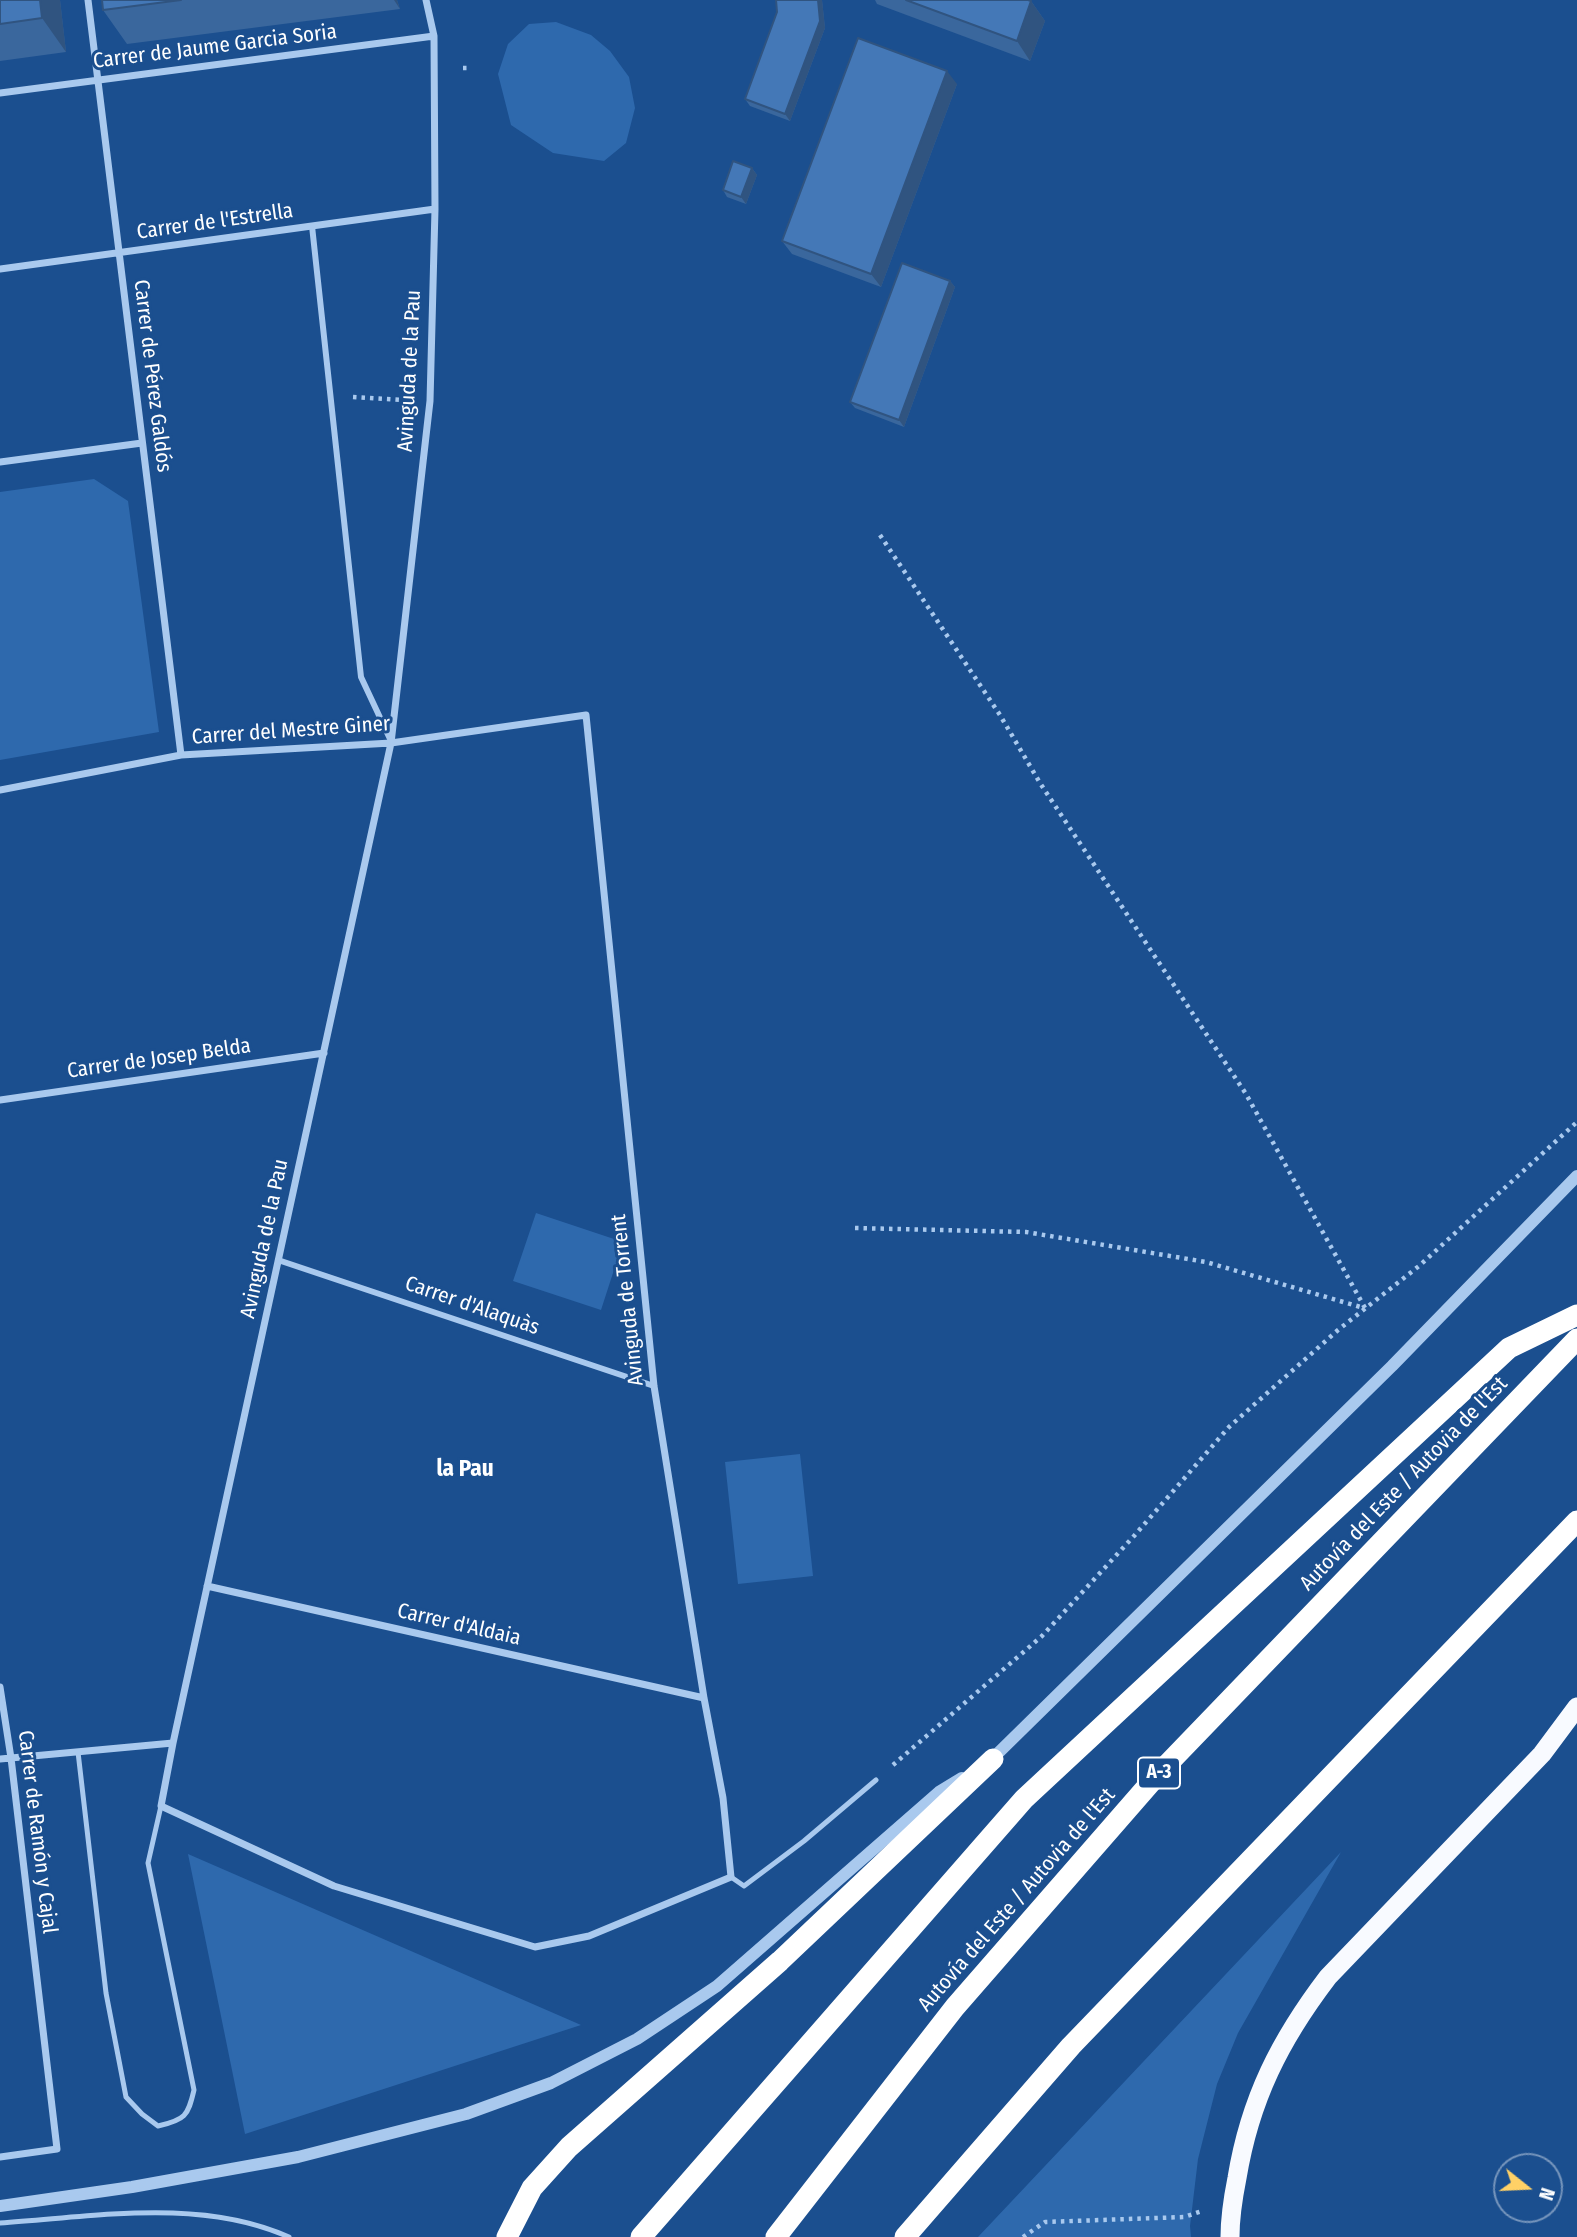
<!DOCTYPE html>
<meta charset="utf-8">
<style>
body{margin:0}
#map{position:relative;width:1577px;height:2237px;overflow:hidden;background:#1b4f8f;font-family:"Fira Sans Condensed",sans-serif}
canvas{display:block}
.north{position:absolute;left:1493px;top:2153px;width:70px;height:70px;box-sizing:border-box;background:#1b4f8f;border:2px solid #7695bc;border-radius:50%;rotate:108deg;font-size:19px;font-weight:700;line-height:28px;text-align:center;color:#fff}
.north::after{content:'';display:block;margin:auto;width:24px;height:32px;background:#ffd166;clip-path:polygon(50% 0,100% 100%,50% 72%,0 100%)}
</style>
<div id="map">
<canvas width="1577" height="2237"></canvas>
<div class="north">N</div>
</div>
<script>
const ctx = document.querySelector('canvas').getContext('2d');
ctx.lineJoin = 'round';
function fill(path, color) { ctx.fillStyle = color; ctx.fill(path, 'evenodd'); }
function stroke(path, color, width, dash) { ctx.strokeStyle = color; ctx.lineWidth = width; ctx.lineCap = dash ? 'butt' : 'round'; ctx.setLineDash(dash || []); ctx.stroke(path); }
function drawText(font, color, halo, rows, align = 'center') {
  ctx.font = font + ' "Fira Sans Condensed",sans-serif'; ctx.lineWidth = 6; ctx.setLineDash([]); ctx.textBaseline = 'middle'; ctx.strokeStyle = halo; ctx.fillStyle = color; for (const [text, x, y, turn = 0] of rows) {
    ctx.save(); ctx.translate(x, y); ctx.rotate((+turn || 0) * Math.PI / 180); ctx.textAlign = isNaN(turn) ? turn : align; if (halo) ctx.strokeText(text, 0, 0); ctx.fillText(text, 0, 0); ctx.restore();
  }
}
const green = new Path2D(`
 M556,22L591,35L610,51L629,77L635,108L626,143L604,161L553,153L511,125L498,74L508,44L529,24Z
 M94,479L128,501L159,732L0,760V492Z
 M536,1213L623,1242L601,1310L513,1281Z
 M800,1454L813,1576L738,1584L725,1462Z
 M1341,1852L1238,2033L1217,2084L1198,2159L1190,2226L1191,2237H978Z
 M188,1854L581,2025L245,2134Z`);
const path = new Path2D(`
 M463,68H468
 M353,397L402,400
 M880,535L1000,715L1040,783L1246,1094L1365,1308
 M855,1228L1026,1232L1206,1262L1364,1308
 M893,1765L1042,1636L1134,1536L1229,1427L1338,1330L1419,1266L1577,1122
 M1023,2237L1045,2222L1184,2217L1202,2211`);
const service = new Path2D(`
 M78,1752L106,1993L126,2097L142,2114L158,2126C185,2120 188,2116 194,2090L148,1863L161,1806
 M731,1877L744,1886L804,1841L876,1780
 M0,2223C94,2217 199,2197 289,2237`);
const pedestrian = new Path2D(`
 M312,226L361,677L391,741
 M278,1260L654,1386`);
const minor = new Path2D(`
 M88,0L181,755
 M0,93L434,36
 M0,269L435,209
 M0,462L142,443
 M0,790L181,755L391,743L586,715L654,1386L704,1698L723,1798L731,1877L589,1936L535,1947L334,1886L161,1806L173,1743L391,743L430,401L435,209L434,36L426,0
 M0,1100L324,1053
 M207,1586L704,1698
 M0,1687L11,1758L57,2149L0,2157
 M0,1759L173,1743`);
const tertiary = new Path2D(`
 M990,1761L1392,1366L1577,1176
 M0,2206L132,2187L298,2157L466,2114L551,2083L637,2039L717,1986L939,1792L962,1778`);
const trunk = new Path2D(`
 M1230,2237C1230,2217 1233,2198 1237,2178C1250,2099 1280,2040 1328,1977L1542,1754L1577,1707`);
const motorway = new Path2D(`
 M507,2237L532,2188L569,2147L780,1961L993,1759
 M641,2237L1024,1799L1509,1348L1577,1315
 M776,2237L955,2007L1159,1773L1577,1339
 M905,2237L1071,2046L1577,1521`);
const wall = new Path2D(`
 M0,0H60L66,52L0,61Z
 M102,0H397L400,9L127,44L103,10Z
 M776,0H822L825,28L790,121L750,106L745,99L777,12Z
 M875,0H1028L1031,1L1045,21L1030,61L877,4Z
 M957,84L881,287L792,254L782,241Z
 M752,168L757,175L746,204L727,197L723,190Z
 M950,281L955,287L904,427L855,408L850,402Z`);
const shadedWall = new Path2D(`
 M40,0H60L66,52L42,18Z
 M394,0H397L400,9Z
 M818,0H822L825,28L790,121L785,114Z
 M1031,1L1045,21L1030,61L1017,41Z
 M947,71L957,84L881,287L871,274Z
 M752,168L757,175L746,204L741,197Z
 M950,281L955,287L904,427L899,420Z`);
const building = new Path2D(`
 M0,0H40L42,18L0,24Z
 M102,0H181L103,10Z
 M776,0H818L820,21L785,114L745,99L777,12Z
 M906,0H1028L1031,1L1017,41Z
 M858,38L947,71L871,274L782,241Z
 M733,161L752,168L741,197L723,190Z
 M902,263L950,281L899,420L850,402Z`);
const shields = [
 [1159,1773,42]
];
const shieldNames = [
 ["A-3",1159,1773]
];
const streetNames = [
 ["Carrer de Jaume Garcia Soria",215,47,-7],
 ["Carrer de l'Estrella",215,222,-8],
 ["Avinguda de la Pau",410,371,-87],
 ["Carrer de Pérez Galdós",152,376,83],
 ["Carrer del Mestre Giner",291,731,-4],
 ["Carrer de Josep Belda",159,1059,-8],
 ["Avinguda de la Pau",265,1239,-78],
 ["Avinguda de Torrent",628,1300,-96],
 ["Carrer d'Alaquàs",472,1306,19],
 ["Autovía del Este / Autovia de l'Est",1404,1484,-46],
 ["Carrer d'Aldaia",459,1625,13],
 ["Carrer de Ramón y Cajal",37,1832,83],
 ["Autovía del Este / Autovia de l'Est",1017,1900,-49]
];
const neighbourhoodNames = [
 ["la Pau",465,1470]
];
fill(green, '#2e69ad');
stroke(path, '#a9c9ee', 4.5, [3.5, 5]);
stroke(service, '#a9c9ee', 5);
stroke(pedestrian, '#a9c9ee', 6);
stroke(minor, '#a9c9ee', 7);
stroke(tertiary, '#a9c9ee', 12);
stroke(trunk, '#f8faff', 19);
stroke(motorway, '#fff', 21);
fill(wall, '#3a679d');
fill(shadedWall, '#305480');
fill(building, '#4478b7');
stroke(building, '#305480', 2);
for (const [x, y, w] of shields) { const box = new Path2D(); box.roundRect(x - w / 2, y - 15.5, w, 31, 5); ctx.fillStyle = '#1b4f8f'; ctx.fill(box); stroke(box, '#fff', 2); }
drawText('bold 19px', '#fff', null, shieldNames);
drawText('21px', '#fff', '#1b4f8f', streetNames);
drawText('bold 23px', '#fff', '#1b4f8f', neighbourhoodNames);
</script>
